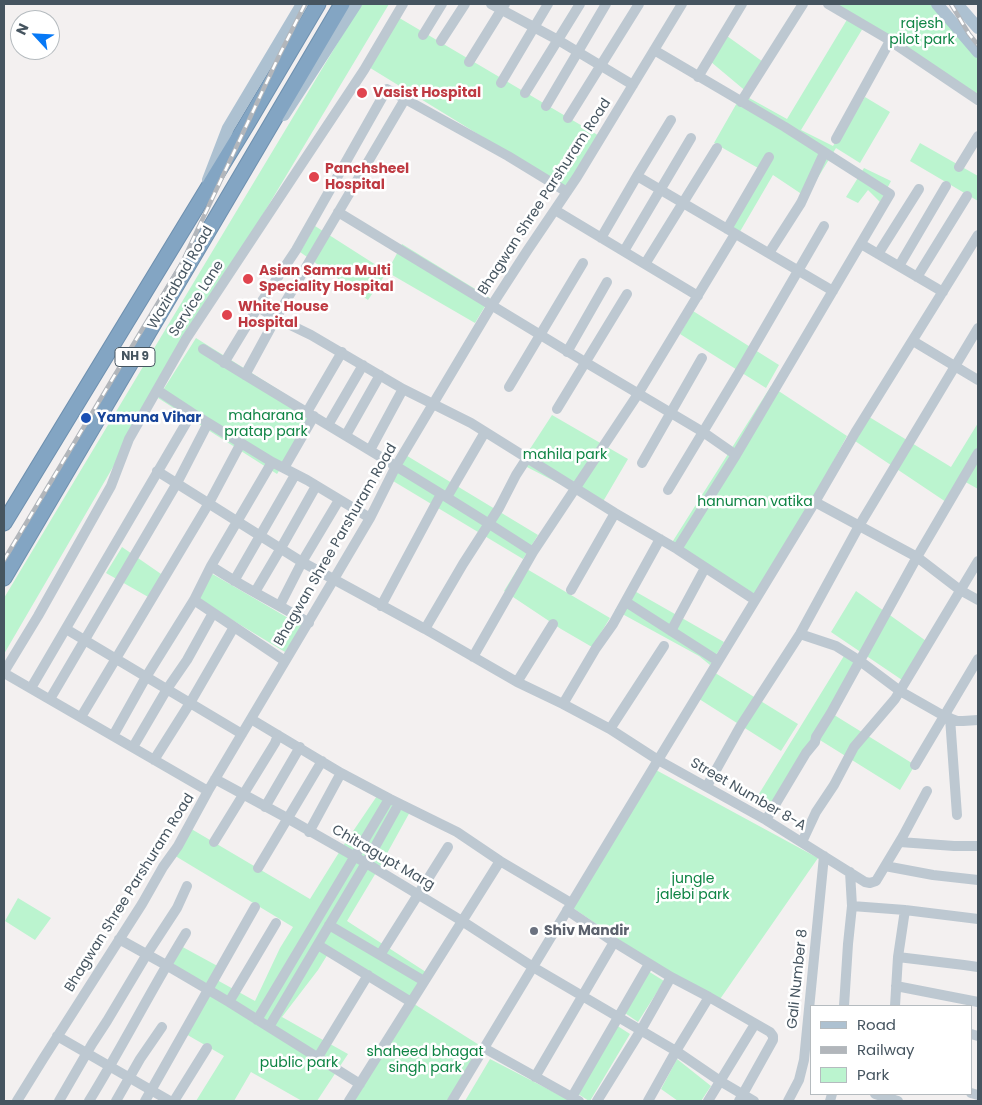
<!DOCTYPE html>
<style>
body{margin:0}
#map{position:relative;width:982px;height:1105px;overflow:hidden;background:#f3f0f0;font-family:Poppins,sans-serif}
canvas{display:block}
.frame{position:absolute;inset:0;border:5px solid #465560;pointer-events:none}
.legend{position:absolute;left:810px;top:1005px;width:162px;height:90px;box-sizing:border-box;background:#fff;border:1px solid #b5bbbf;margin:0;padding:6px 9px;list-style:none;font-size:15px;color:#465560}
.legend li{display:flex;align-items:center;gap:10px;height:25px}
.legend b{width:25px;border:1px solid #b5bbbf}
.north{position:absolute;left:10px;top:10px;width:50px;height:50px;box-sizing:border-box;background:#fff;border:1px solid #b5bbbf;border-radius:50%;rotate:295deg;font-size:14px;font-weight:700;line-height:20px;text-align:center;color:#465560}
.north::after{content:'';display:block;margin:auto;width:18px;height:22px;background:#0779f6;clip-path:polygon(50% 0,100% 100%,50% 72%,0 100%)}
</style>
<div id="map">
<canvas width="982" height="1105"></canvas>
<div class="frame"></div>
<ul class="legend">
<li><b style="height:6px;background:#adc1d1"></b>Road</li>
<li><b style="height:6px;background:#b2b6bb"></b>Railway</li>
<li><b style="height:14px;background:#bbf4cf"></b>Park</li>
</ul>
<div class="north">N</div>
</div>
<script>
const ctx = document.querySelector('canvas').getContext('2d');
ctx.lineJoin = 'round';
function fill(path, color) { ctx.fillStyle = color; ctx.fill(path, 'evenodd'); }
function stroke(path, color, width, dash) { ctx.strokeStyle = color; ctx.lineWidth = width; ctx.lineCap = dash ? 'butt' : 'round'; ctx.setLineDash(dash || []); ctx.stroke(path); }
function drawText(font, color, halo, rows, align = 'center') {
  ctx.font = font + ' Poppins,sans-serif'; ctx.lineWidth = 5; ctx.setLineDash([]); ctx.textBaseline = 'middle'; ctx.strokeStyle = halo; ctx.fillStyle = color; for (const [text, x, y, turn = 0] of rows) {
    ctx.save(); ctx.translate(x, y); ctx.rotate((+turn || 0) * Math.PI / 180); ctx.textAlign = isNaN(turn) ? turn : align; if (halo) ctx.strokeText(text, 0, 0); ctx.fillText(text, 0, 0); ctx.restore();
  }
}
const green = new Path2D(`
 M361,4H389L162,383L4,654V598Z
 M827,4H934L978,54V101L863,28L801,130L833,146L865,97L890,112L860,163L836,148L806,197L773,175L738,235L727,225L758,168L714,143L742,94L787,119L848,18Z
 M396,16L601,137L569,190L367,66Z
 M727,36L766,64L748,93L711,62Z
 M920,143L978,176V201L910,161Z
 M864,168L891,181L880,202L868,190L858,203L846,197Z
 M315,226L387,272L402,244L490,298L475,323L387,272L368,300L300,252Z
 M693,311L779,365L766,388L680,334Z
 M196,338L317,414L277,474L158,398Z
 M771,386L847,436L804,516L754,594L671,544Z
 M552,415L628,459L601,505L519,463L526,455Z
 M866,415L951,467L978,423V489L962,480L949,504L852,439Z
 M404,454L538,535L523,559L388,478Z
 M122,547L164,576L150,598L106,573Z
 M520,565L610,618L592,647L561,629L504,591Z
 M209,572L302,626L285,652L196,598Z
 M631,589L724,642L710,665L699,656L615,610Z
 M856,591L929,643L905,682L831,632Z
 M847,651L860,661L831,713L915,765L900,790L815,737L771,812L754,802Z
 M712,671L798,724L781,751L696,697Z
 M656,770L818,858L718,1002L659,967L573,908Z
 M379,793L411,810L380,866L347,921L429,974L411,1002L484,1048L452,1101H349L411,1002L331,949L318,970L282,1017L348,1054L317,1101H302L251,1072L234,1101H196L224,1056L184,1033L210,989L169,961L179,945L223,969L217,980L255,1001L280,948L293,927L172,854L188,827L310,899L343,846Z
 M18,898L51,918L35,940L5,921Z
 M648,971L664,981L638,1022L622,1011Z
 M616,1025L630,1034L590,1101H589L575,1092Z
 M490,1059L571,1101H465Z
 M677,1059L711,1086L701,1101H678L661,1089Z`);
const minor = new Path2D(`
 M491,4L558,40L633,85
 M828,4L886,38L978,100
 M423,35L442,4
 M441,41L465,4
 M654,50L785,127L890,194L736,455L677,549
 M469,62L505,4
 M698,77L742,4
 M501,83L548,4
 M525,93L580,4
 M741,102L803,4
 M546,106L606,4
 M568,118L639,4
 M836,139L890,41
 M959,167L978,136
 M637,176L833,291
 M555,210L698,296
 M338,212L585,362L703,432L736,455
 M727,229L769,157
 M601,238L637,176L671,120
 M861,244L943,292
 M624,251L691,138
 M769,253L801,203L824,153
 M878,254L919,189
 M645,264L717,148
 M899,266L946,186
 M917,277L967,196
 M258,307L276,318L311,335L403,389L471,423L615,513L677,549L755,600
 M913,341L978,380
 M203,349C312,417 425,481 533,552
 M567,352L607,282
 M224,363L258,307L296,250L387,89L508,156L567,192
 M245,375L276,318L405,99
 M509,387L583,263
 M157,390L192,413L272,462L307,480L370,518
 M557,409L627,294
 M307,412L342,352
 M328,425L363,365
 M346,435L380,375
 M370,450L403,389
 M642,463L702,358
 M284,468L314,416
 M157,471L302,562L425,629L517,682L563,704L610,729L658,760L766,820L865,882L870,883L876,881L903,836L927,791
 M668,490L744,364L824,226
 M447,497L485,432
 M815,502L917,557L960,590L978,600
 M211,566C242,587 276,603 309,623
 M234,581L295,475
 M571,590L615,513
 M255,592L281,548L316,486
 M194,600L285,661
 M626,602L718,661
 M280,605L302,562L339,500
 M381,606L441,494
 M66,629L242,734
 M425,629L463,564L499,508L516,475L527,458
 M671,631L705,568
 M800,634L836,646L860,661L900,691L944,716L957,721H963L978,720
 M473,657L533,552L638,394L735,234
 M4,672L38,616L111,486L129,439L186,339L297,171L364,70L403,4
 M4,673L208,791
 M517,682L553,624
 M31,688L192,413
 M50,699L177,483L208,423
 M563,704L596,648L613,624L660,539
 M81,717L209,503L241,443
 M950,718L957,815
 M251,719L341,773L390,799L457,832L500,861L571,903
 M610,729L664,646
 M113,736L146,677L194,600L211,566L272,462
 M133,747L167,689L187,660L213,613
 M154,760L190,703L234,627
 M915,765L978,659
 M215,779L287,818L366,863L462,921L533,967L676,1051L720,1081L754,1101
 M707,786L740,727L800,634L859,526L978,328
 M265,807L300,747
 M766,820L806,753L815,742L816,737L831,713L917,557L978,453
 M309,832L341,773
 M214,842L275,743L278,735
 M802,842L816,812L834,785L854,747L895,699L978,561
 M900,842L954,846H978
 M885,866L933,875L978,880
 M258,868L322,761
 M852,906L905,910L978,919
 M567,910L614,942L671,977L709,997L770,1032L773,1036V1040L739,1101
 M329,925L424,981
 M119,939L166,965L229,1002L276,923
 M318,945L411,1002
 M380,955L448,847
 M898,957L964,965L978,967
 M896,986L978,1002
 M229,1002L360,1084
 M844,1006L848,944L852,906L850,872
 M895,1006L898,957L905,910
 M257,1020L386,804
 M269,1027L366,863L396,809
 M971,1034L978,1036
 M57,1036L170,1101
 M484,1048L579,1101
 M318,1057L368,975
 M535,1077L614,942
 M971,1093L978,1095
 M875,1094L898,1101
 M572,1097L649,964
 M17,1101L43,1059L142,904L163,867L178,846L208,791L334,579L370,518L396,466L492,305L527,251L577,177L682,4
 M59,1101L92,1044L107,1021L147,954L177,908L187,886
 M89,1101C123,1046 152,988 186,933
 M116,1101L140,1059L162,1027
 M145,1101L255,907
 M174,1101L207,1048
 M349,1101L500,861
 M452,1101L658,760L815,502L855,433L978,235
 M597,1101L641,1030L671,977
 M648,1101L676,1051L709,997
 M708,1101L755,1024
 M788,1101L799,1080L804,1060L824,856
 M830,1101L832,1094`);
const major = new Path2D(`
 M937,4L978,52
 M957,4L978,28
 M284,115L356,4
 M208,180L228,128L302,4`);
const highway = new Path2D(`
 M4,523L247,124L318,4
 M4,578L342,4`);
const rail = new Path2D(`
 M951,4L969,34L978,45
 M4,560L182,263L278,58L305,4`);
const markers = [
 [362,93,6,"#e0444e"],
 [314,177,6,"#e0444e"],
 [248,279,6,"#e0444e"],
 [227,315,6,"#e0444e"],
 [86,418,6,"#1a4fb4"],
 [534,931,5,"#6b7280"]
];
const shields = [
 [135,357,40]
];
const shieldNames = [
 ["NH 9",135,357]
];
const parkNames = [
 ["rajesh",922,24],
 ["pilot park",922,40],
 ["maharana",266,416],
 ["pratap park",266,432],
 ["mahila park",565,455],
 ["hanuman vatika",755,502],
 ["jungle",693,879],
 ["jalebi park",693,895],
 ["shaheed bhagat",425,1052],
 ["singh park",425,1068],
 ["public park",299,1063]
];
const healthNames = [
 ["Vasist Hospital",373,93],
 ["Panchsheel",325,169],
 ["Hospital",325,185],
 ["Asian Samra Multi",259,271],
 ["Speciality Hospital",259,287],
 ["White House",238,307],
 ["Hospital",238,323]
];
const streetNames = [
 ["Bhagwan Shree Parshuram Road",545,197,-57],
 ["Wazirabad Road",181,278,-60],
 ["Service Lane",197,299,-57],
 ["Bhagwan Shree Parshuram Road",336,545,-60],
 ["Street Number 8-A",748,795,30],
 ["Chitragupt Marg",383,858,30],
 ["Bhagwan Shree Parshuram Road",130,893,-58],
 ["Gali Number 8",798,979,-84]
];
const transitNames = [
 ["Yamuna Vihar",97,418]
];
const worshipNames = [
 ["Shiv Mandir",544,931]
];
fill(green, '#bbf4cf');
stroke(highway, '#6e90af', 17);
stroke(minor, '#bdc8d1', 10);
stroke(major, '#adc1d1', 12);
stroke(highway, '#83a5c3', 15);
stroke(rail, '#b2b6bb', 4.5);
stroke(rail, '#fff', 2.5, [8]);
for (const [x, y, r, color] of markers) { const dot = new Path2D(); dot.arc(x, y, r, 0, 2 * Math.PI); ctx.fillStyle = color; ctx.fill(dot); stroke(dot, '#fff', 2); }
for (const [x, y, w] of shields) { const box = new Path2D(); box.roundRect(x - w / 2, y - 9.5, w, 19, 4); ctx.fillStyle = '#fff'; ctx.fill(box); stroke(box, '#465560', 1); }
drawText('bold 12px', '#465560', null, shieldNames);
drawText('14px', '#0e8444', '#fff', parkNames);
drawText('bold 14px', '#be3a42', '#fff', healthNames, 'left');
drawText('14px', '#465560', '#fff', streetNames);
drawText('bold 14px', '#164399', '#fff', transitNames, 'left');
drawText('bold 14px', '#5b616d', '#fff', worshipNames, 'left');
</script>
